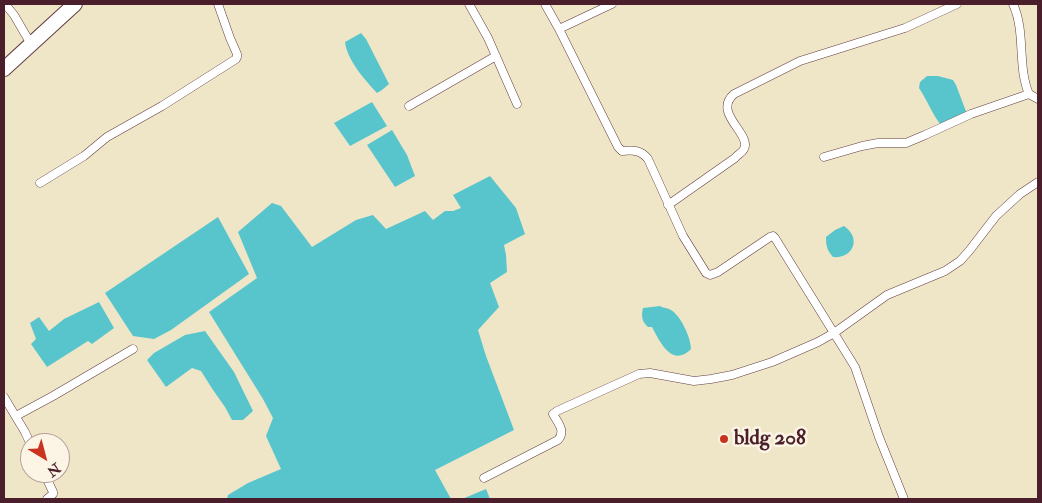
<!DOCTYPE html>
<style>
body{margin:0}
#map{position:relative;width:1042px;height:503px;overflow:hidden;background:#eee6c7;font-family:"IM FELL Double Pica",serif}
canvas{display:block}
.frame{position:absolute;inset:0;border:5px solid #4a1f2b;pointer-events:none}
.north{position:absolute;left:20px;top:433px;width:50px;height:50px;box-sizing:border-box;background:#fcf5e5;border:1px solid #b59f9b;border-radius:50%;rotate:143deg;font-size:14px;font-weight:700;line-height:20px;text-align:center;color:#4a1f2b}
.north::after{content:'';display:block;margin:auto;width:18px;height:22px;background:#c8321e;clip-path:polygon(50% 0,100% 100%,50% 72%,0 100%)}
</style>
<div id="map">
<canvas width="1042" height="503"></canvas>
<div class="frame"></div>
<div class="north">N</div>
</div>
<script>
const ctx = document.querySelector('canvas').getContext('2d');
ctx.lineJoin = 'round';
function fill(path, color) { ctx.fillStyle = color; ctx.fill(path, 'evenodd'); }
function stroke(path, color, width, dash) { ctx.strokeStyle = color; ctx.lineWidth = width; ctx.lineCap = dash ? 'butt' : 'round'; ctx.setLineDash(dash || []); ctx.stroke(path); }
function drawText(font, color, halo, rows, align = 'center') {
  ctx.font = font + ' "IM FELL Double Pica",serif'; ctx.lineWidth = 5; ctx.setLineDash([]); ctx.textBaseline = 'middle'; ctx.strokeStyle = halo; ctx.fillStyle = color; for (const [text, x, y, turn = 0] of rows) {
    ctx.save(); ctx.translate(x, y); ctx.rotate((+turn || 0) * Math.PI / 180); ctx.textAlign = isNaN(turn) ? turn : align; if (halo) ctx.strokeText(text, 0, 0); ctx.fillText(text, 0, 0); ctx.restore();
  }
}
const water = new Path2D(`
 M361,33L366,39L389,84L382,90L377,93C365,80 347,60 345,42Z
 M927,76H938L953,80L956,85L967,114L940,124C932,113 927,100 919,88L920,82Z
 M372,102L387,126L350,146L334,123Z
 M392,130L407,155L415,176L395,187L367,145Z
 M490,176L516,208L525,234L504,245L506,255L507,272L490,283L499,307L478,330L486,356L514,430L435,470L451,499H227L228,495L248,483L281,469L266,436L273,418L263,399L209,312L257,278L238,232L272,203L281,206L312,247L356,220L373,215L386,229L425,211L433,220L445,211H453L461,208L453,195Z
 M218,217L249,274L171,330L154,339L133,336L105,293Z
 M844,226C862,238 853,259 833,257C827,250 826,246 826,237L835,230Z
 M99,302L114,328L92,344L88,341L47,367L31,344L36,339L30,323L39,317L49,331L64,319Z
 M660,306C663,308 668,308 671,310C681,316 691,338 691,349C672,368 660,342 652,327H648C642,322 641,316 643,308Z
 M205,331L234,372L253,411L243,420H232L225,407L213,390L201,371L192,368L166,387L147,360L154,353L185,335Z
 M486,489L490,499H462Z`);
const street = new Path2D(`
 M5,4L14,15L28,39
 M469,4L488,38L517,104
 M545,4L559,29L618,147L622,151C633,150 641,150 648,159L683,236L706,273L710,275L718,272L770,237L773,236L775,238L855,367L879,437L904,499
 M1013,4C1026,32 1017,66 1029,94L1038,99
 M559,29L612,4
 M409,106L496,56
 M824,157L862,146L878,143H906L925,135L971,114L1029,94
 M40,183L84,156L107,137L162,106L236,59L237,57V54L230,38L218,4
 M668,205L735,158C737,155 742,153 744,149C752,134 712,113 734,94L800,61L905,28L957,4
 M4,397L25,432L30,443
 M16,416L53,396L133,349
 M44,473L53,492V494L47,499
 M484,478L558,440C566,431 558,423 553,414L557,411L639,374L650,373L694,381L711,379L732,375L772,362L818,342L834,333L887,295L945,271L960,261L969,251L996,216L1020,194L1038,182`);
const highway = new Path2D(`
 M4,69L75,4`);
const markers = [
 [724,439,5,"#c8321e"]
];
const poiNames = [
 ["bldg 208",734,439]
];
fill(water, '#58c5cd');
stroke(street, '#633d42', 9);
stroke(highway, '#633d42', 16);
stroke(street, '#fff', 8);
stroke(highway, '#fff', 14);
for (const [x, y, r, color] of markers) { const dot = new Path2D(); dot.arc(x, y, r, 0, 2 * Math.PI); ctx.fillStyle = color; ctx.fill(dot); stroke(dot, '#fcf5e5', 2); }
drawText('bold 21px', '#4a1f2b', '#fcf5e5', poiNames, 'left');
</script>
